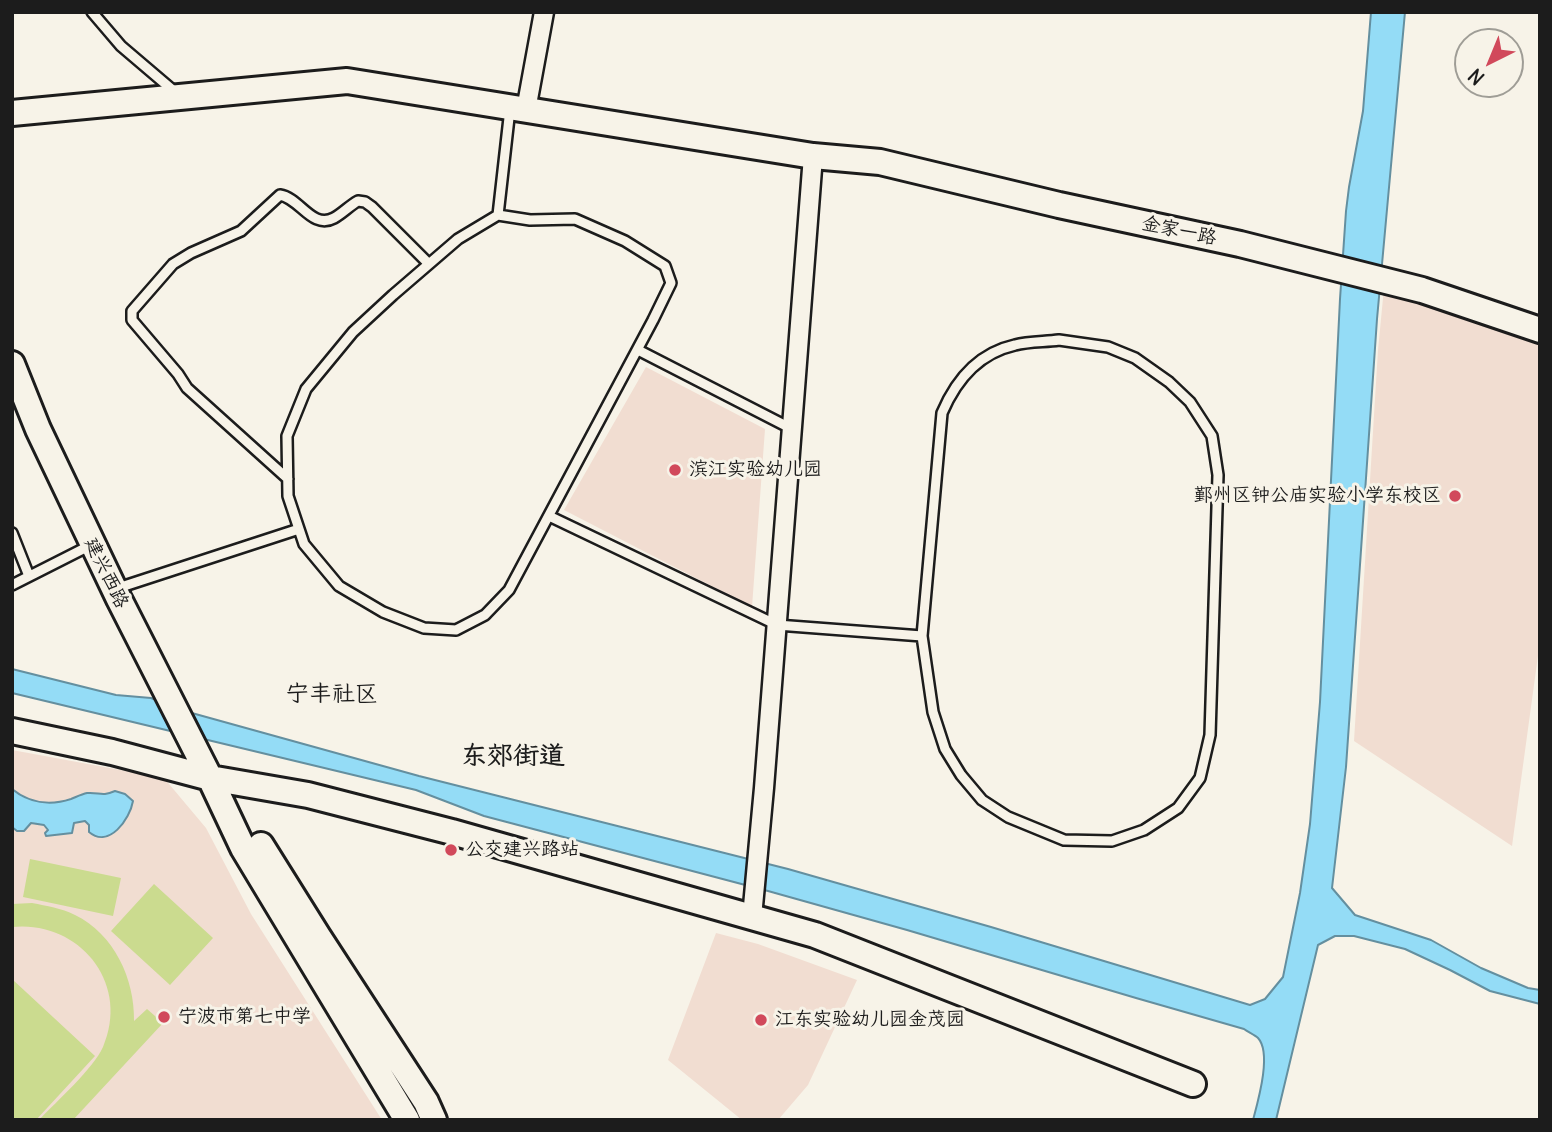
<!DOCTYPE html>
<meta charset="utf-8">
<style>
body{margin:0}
#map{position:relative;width:1552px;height:1132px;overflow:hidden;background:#f7f3e8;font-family:Delius,sans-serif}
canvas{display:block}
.frame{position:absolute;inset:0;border:14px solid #1c1c1c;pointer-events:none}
.north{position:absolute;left:1454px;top:28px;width:70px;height:70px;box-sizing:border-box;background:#f7f3e8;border:2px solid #9f9d96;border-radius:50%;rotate:223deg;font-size:19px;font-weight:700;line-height:28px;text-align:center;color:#1c1c1c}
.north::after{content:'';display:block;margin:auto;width:24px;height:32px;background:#d1495b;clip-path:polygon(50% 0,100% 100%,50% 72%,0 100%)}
</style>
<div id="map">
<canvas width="1552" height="1132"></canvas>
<div class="frame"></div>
<div class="north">N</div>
</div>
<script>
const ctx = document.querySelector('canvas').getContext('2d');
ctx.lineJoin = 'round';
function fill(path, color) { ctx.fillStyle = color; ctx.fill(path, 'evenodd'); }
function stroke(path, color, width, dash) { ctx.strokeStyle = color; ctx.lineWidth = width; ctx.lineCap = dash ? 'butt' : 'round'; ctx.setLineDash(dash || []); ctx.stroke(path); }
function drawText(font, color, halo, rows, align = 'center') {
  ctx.font = font + ' Delius,"LXGW WenKai TC",sans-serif'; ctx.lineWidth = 6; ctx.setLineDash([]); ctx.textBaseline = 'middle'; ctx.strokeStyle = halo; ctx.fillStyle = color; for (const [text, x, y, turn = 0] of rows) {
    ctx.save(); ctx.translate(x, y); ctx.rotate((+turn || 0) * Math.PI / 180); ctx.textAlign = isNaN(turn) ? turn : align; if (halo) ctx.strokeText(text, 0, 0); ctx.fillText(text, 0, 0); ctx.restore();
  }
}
const built = new Path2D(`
 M1384,288L1540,341V641L1512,846L1354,741L1378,350Z
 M646,367L765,429L752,607L564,510Z
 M12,750L164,778L206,828L251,914L382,1120H12Z
 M716,933L758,944L857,980L808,1085L778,1120H742L668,1060Z`);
const green = new Path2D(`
 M30,859L121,878L113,916L23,897Z
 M154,884L213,938L170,985L111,931Z
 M32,903C47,906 61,908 75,915C114,934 135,979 134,1021L147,1009L163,1023L73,1120H39C57,1101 93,1069 103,1047C131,983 79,920 12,927V904Z
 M12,979L95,1056L36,1120H12Z`);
const water = new Path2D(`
 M1371,12H1405L1377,319L1346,767L1332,888L1355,915L1431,940L1481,968L1528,988L1540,990V1004L1490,991L1450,970L1405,949L1354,936H1335L1318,945L1276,1120H1253C1258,1101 1272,1053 1258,1038C1255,1035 1248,1032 1244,1029L1136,998L907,930L768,891L484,816L416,790L12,693V669L116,695L151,698L181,710L419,776L788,869L991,927L1250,1005L1265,999L1283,977L1300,893L1310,824L1320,702L1340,299L1346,211L1349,187L1363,111Z
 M12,789C29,803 50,806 71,799C76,797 82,794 87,793C100,792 101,797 115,791L125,794L133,801C130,819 109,849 89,832V825L85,821L74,823L72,833L46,836L45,833L48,830L44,825L31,823L24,831H17L12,827Z`);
const lane = new Path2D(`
 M92,12L121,46L175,92
 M498,215L530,220L575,219L625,241L665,266L671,283L653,320L509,590L485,615L456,630L424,628L383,612L339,586L304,544L288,496L287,436L306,389L353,332L393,295L458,239Z
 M498,215L510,109
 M1059,340L1108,347L1135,358L1169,382L1190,402L1212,436L1218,475L1210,735L1200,778L1178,808L1144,830L1112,841L1064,840L1008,817L982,800L961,775L945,749L933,712L922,636L942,413C956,380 979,353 1015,345C1029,341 1045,342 1059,340Z
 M638,350L792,429
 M288,479L187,388L178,374L132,320V311L173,264L191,253L241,231L280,195C300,198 312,230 334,218C343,213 349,206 358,201L365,202L372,207L429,264
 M549,516L777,625L922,636
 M12,533L29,576
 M12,585L91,545
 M118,588L299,529`);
const street = new Path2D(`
 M526,110L544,12
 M752,917L764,788L813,156`);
const secondary = new Path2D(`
 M12,113L347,81L813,156L880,162L1059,205L1240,244L1422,290L1540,330
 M12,364L38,429L119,599L210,778L243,848L407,1120
 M12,731L112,752L210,778L308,795L452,832L815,935L1193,1084
 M261,845L318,936L426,1102L434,1120`);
const markers = [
 [675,470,7,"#d1495b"],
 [1455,496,7,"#d1495b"],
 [451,850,7,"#d1495b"],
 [164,1017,7,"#d1495b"],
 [761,1020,7,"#d1495b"]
];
const streetNames = [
 ["金家一路",1179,231,12],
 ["建兴西路",106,573,64]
];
const poiNames = [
 ["滨江实验幼儿园",689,470],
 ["鄞州区钟公庙实验小学东校区",1441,496,"right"],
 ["公交建兴路站",465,850],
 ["宁波市第七中学",178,1017],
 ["江东实验幼儿园金茂园",775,1020]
];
const quarterNames = [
 ["宁丰社区",332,694]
];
const districtNames = [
 ["东郊街道",513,757]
];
fill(built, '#f1ddd1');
fill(green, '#cbdb8f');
fill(water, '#94dcf6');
stroke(water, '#648f9f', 2);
stroke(lane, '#1c1c1c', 14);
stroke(street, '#1c1c1c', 23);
stroke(secondary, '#1c1c1c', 30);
stroke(lane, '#f7f3e8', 9);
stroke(street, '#f7f3e8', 18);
stroke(secondary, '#f7f3e8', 24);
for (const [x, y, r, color] of markers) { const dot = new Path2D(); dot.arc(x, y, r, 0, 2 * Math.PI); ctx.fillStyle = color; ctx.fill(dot); stroke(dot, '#f7f3e8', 2.5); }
drawText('19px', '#1c1c1c', '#f7f3e8', streetNames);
drawText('19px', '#1c1c1c', '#f7f3e8', poiNames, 'left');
drawText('23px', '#1c1c1c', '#f7f3e8', quarterNames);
drawText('bold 26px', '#1c1c1c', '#f7f3e8', districtNames);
</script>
